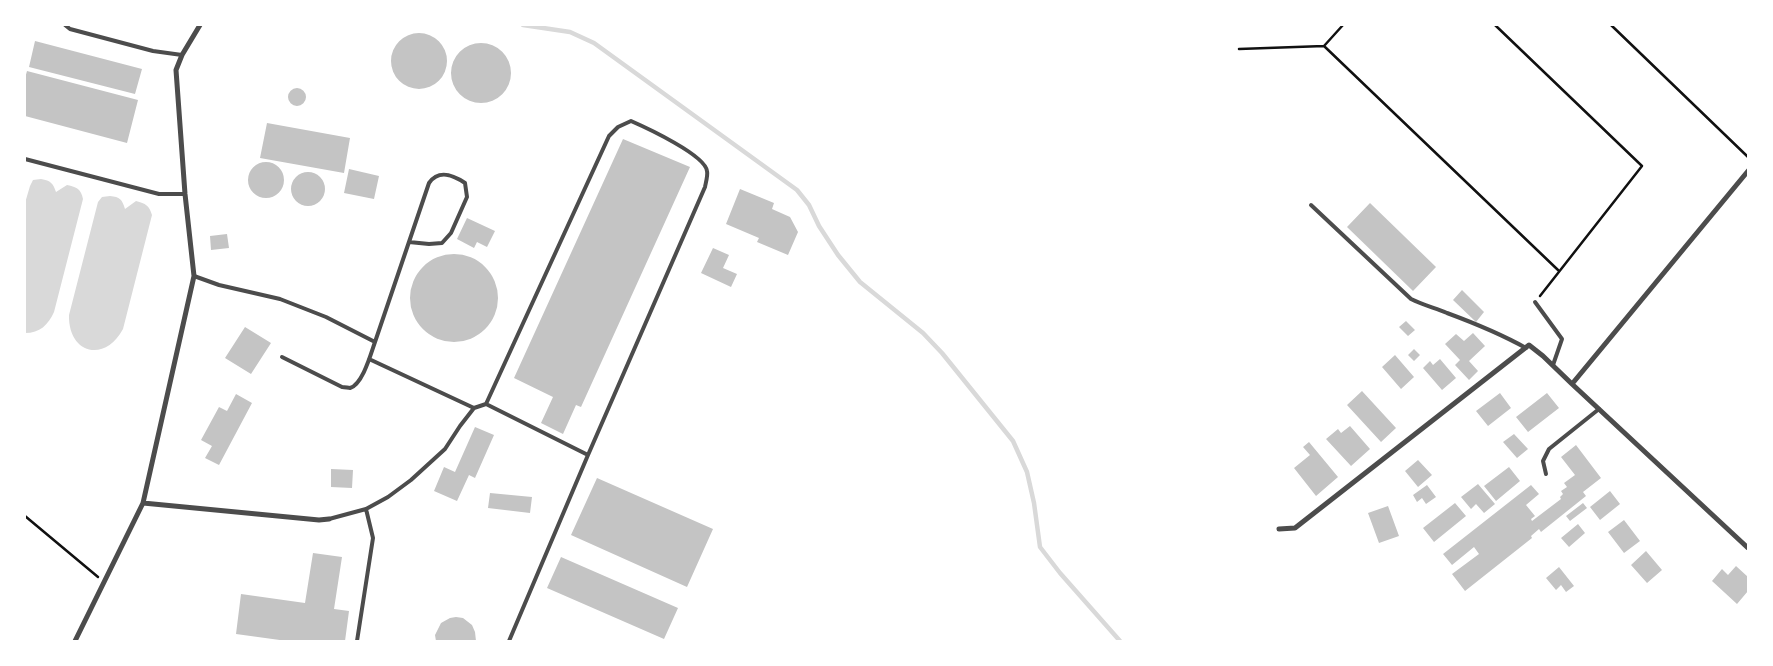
<!DOCTYPE html>
<style>
body{margin:0}
#map{position:relative;width:1773px;height:666px;overflow:hidden;background:#fff;font-family:"PT Sans",sans-serif}
canvas{display:block}
.frame{position:absolute;inset:0;border:26px solid #fff;pointer-events:none}
</style>
<div id="map">
<canvas width="1773" height="666"></canvas>
<div class="frame"></div>
</div>
<script>
const ctx = document.querySelector('canvas').getContext('2d');
ctx.lineJoin = 'round';
function fill(path, color) { ctx.fillStyle = color; ctx.fill(path, 'evenodd'); }
function stroke(path, color, width, dash) { ctx.strokeStyle = color; ctx.lineWidth = width; ctx.lineCap = dash ? 'butt' : 'round'; ctx.setLineDash(dash || []); ctx.stroke(path); }
const water = new Path2D(`
 M41,179C51,181 53,183 56,192L67,185C77,187 81,189 83,199L54,312C48,325 40,333 25,333V203L30,186L33,180Z
 M110,196C120,197 122,199 125,209L136,201C146,204 149,205 152,215L123,329C105,363 68,354 69,315L98,202L102,197Z`);
const stream = new Path2D(`
 M523,25L570,32L594,43L797,190L809,205L819,226L838,255L860,282L923,333L942,353L1013,441L1027,472L1034,503L1040,547L1060,573L1120,641`);
const building = new Path2D(`
 M391 61a28 28 0 1 1 56 0a28 28 0 1 1-56 0Z
 M35,41L142,69L135,94L29,67Z
 M451 73a30 30 0 1 1 60 0a30 30 0 1 1-60 0Z
 M27,71L138,100L127,143L25,116V78Z
 M288 97a9 9 0 1 1 18 0a9 9 0 1 1-18 0Z
 M267,123L350,138L344,173L260,158Z
 M623,139L690,167L581,407L576,405L563,434L541,423L553,397L514,378Z
 M248 180a18 18 0 1 1 36 0a18 18 0 1 1-36 0Z
 M349,169L379,176L374,199L344,193Z
 M291 189a17 17 0 1 1 34 0a17 17 0 1 1-34 0Z
 M740,189L774,203L772,209L790,217L798,232L788,255L757,242L759,238L726,224Z
 M1370,203L1436,267L1413,291L1347,227Z
 M467,218L495,231L487,247L477,242L474,248L457,239Z
 M227,234L229,248L211,250L210,236Z
 M713,248L729,255L723,268L737,274L731,287L701,273Z
 M410 298a44 44 0 1 1 88 0a44 44 0 1 1-88 0Z
 M1462,290L1484,312L1476,322L1453,300Z
 M1406,321L1415,330L1408,336L1399,327Z
 M245,327L271,343L251,374L225,358Z
 M1473,333L1485,346L1469,361L1478,371L1469,380L1455,365L1460,360L1445,344L1456,334L1464,341Z
 M1414,349L1420,355L1414,361L1408,355Z
 M1395,355L1414,377L1401,389L1382,367Z
 M1440,359L1456,378L1442,390L1423,368L1430,361L1433,365Z
 M1362,391L1396,428L1381,442L1347,405Z
 M1500,393L1511,408L1488,426L1476,411Z
 M1547,393L1559,408L1528,432L1516,417Z
 M236,394L252,403L219,465L205,458L212,446L201,440L219,407L227,411Z
 M1350,426L1370,449L1351,466L1326,439L1338,429L1341,433Z
 M475,427L494,435L475,478L469,475L457,501L434,491L444,467L455,472Z
 M1514,434L1528,449L1517,458L1503,442Z
 M1309,442L1338,477L1316,496L1294,468L1310,455L1303,447Z
 M1576,445L1601,478L1583,492L1586,496L1541,532L1539,529L1531,536L1532,538L1465,591L1452,574L1479,554L1474,547L1452,565L1443,554L1531,485L1539,494L1526,505L1535,516L1531,519L1532,521L1561,499L1560,497L1563,494L1561,491L1567,487L1564,483L1575,475L1561,457Z
 M1418,460L1432,475L1418,487L1405,471Z
 M1509,467L1520,481L1496,501L1484,486Z
 M331,469L353,470L352,488L331,487Z
 M597,478L713,529L687,587L571,535Z
 M1478,484L1495,504L1484,513L1476,504L1471,509L1461,497Z
 M1427,485L1436,497L1426,504L1422,498L1417,502L1413,495Z
 M1610,491L1620,504L1600,520L1590,507Z
 M490,493L532,497L530,513L488,508Z
 M1455,503L1466,516L1434,542L1423,528Z
 M1583,503L1587,508L1570,521L1566,516Z
 M1388,506L1399,536L1379,543L1368,513Z
 M1624,520L1640,541L1624,553L1608,532Z
 M1578,524L1585,533L1569,547L1561,538Z
 M1646,551L1662,570L1647,583L1631,565Z
 M313,553L342,557L334,609L349,611L345,641H287L236,634L241,594L305,603Z
 M561,557L678,608L664,639L547,588Z
 M1736,566L1748,577V591L1737,604L1712,581L1722,569L1728,575Z
 M1559,567L1574,586L1566,592L1561,585L1556,590L1546,578Z
 M456,617L463,618L472,625L475,632L476,641H436L435,635L441,623L450,618Z`);
const path = new Path2D(`
 M1343,25L1324,46L1558,270
 M1495,25L1642,166L1540,296
 M1611,25L1748,157
 M1239,49L1324,46
 M25,516L98,577`);
const service = new Path2D(`
 M65,25L70,29L153,51L182,55
 M25,159L159,194H185
 M1311,205L1411,299C1423,305 1435,308 1447,313C1474,323 1501,334 1526,348
 M194,276L219,285L280,299L326,317L375,342
 M1535,302L1562,339L1553,365
 M282,357L342,387C345,387 348,388 350,388C363,384 371,353 375,342L429,183C439,169 453,175 465,183L467,197L451,233L442,243L429,244L409,242
 M369,359L474,408
 M486,404L609,136L618,127L631,121C647,128 705,155 707,171C708,175 706,182 705,187L588,455
 M1546,474L1543,461L1549,449L1599,409
 M329,519L366,509L388,497L411,480L445,449L460,426L474,408L486,404L588,455L509,641
 M357,641L373,538L366,509`);
const minor = new Path2D(`
 M1748,171L1572,384L1748,548
 M143,503L319,520L329,519
 M1279,529L1295,528L1529,345L1543,356L1572,384
 M75,641L143,503L194,276L185,194L176,70L182,55L200,25`);
fill(water, '#d9d9d9');
stroke(stream, '#d9d9d9', 4.5);
fill(building, '#c4c4c4');
stroke(path, '#111', 2.5);
stroke(service, '#4c4c4c', 4);
stroke(minor, '#4c4c4c', 5);
</script>
